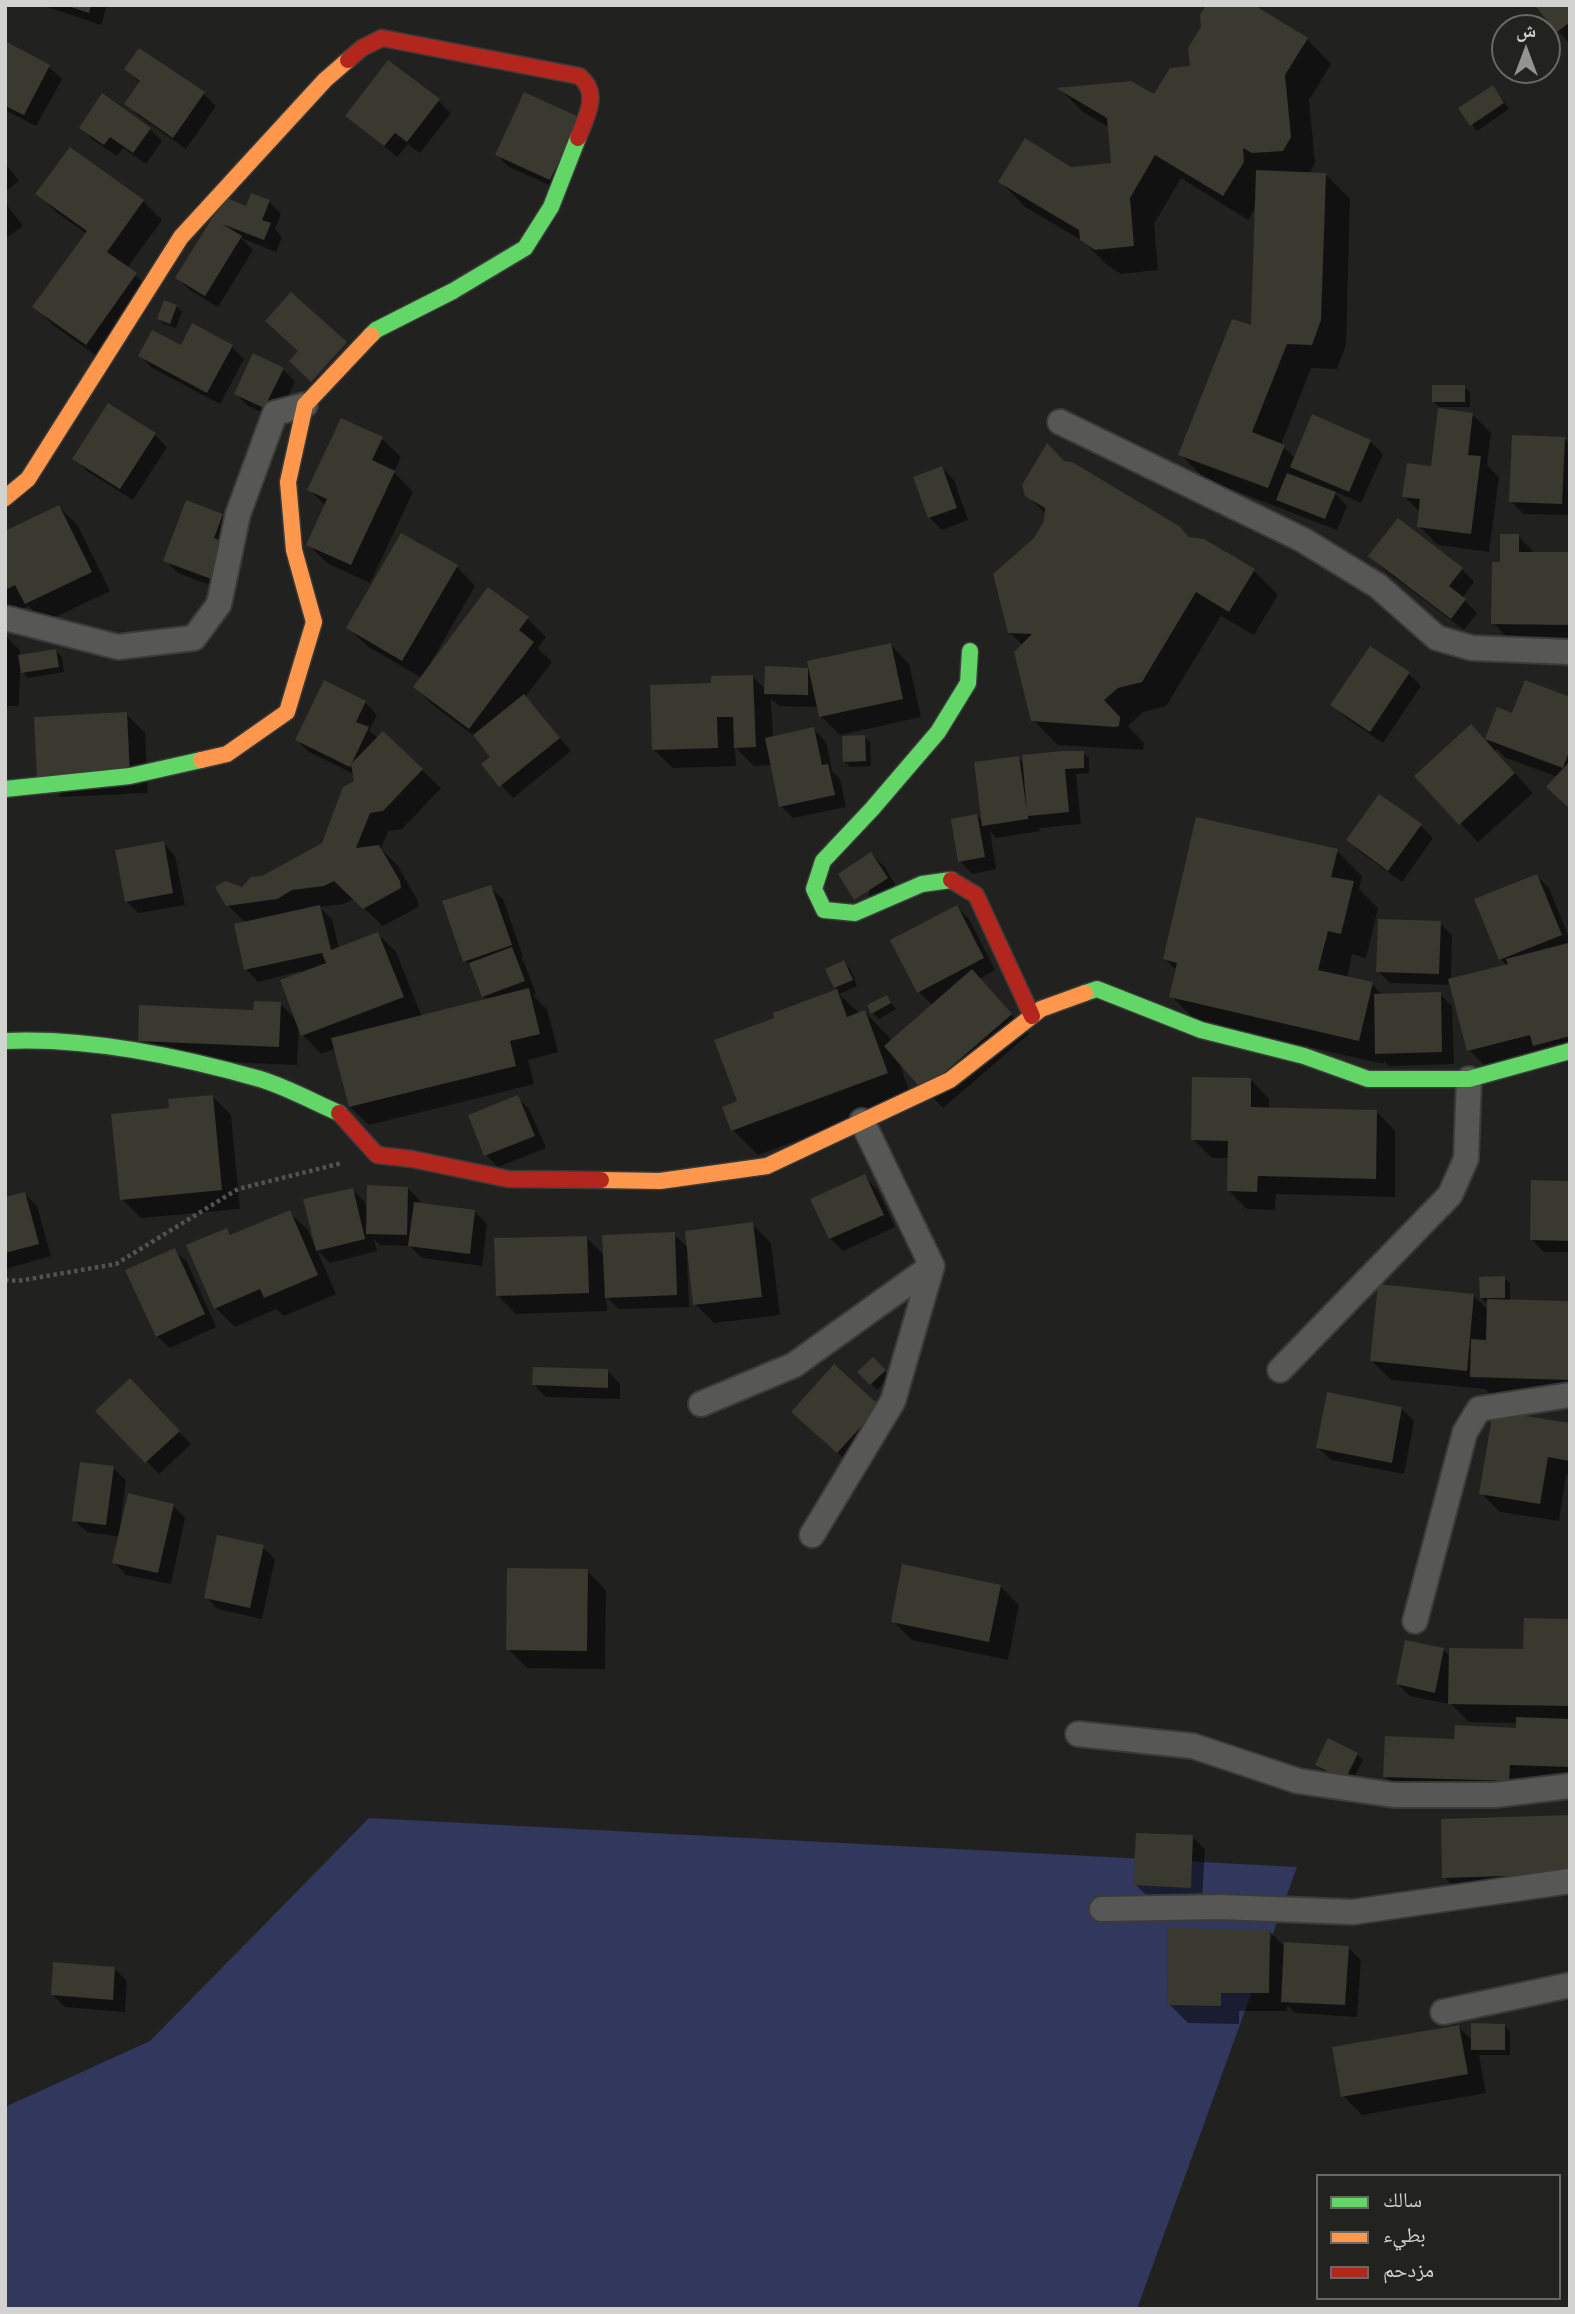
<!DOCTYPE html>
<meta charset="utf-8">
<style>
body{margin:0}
#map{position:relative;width:1575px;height:2314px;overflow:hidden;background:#212120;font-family:"PT Sans","Noto Naskh Arabic",sans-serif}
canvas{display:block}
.frame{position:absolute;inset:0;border:7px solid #d2d3d0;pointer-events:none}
.legend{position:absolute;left:1316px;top:2174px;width:245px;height:126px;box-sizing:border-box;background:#22221f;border:2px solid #686966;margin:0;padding:9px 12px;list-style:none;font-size:21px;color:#d2d3d0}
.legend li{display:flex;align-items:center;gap:14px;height:35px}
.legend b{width:35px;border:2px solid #686966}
.north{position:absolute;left:1491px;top:14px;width:70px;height:70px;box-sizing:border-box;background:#22221f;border:2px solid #686966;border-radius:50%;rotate:0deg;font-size:19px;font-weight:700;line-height:28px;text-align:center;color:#d2d3d0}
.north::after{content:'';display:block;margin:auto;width:24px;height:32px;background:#949592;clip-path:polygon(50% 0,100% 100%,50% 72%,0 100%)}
</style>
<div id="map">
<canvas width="1575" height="2314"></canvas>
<div class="frame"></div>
<ul class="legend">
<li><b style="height:9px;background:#63d668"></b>سالك</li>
<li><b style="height:9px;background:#ff974d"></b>بطيء</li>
<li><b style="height:9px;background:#b3261e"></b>مزدحم</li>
</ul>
<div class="north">ش</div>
</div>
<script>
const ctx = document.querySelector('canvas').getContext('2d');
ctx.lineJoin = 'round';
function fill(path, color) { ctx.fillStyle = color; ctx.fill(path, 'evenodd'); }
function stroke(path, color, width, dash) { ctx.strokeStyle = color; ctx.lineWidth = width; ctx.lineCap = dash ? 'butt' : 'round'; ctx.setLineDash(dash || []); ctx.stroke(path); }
const green = new Path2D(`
 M369,1818L1297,1867L1137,2309H5V2107L150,2041Z`);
const shadow = new Path2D(`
 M41,5H107L101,25Z
 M1570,5V44L1558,31Z
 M1307,39L1331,64L1309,100L1315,163L1309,174H1325L1350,199L1346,345L1337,369L1311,368L1281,445L1295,458L1370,441L1383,454L1361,503L1333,491L1347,506L1337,530L1205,479L1180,454L1253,328L1256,207L1248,220L1181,178L1154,224L1158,270L1121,274L1107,265L1083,241L1025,207L1001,182L1071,169L1113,165L1110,128L1083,112L1060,89L1154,96L1192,68Z
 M5,43L49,67L62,79L36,126L5,110Z
 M126,69L204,94L216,106L186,149L139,116L126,104L140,83Z
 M1498,93L1509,109L1477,131L1461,109Z
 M524,94L563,191L509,167L497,155Z
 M439,101L451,113L420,153L408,144L397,157L347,116Z
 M81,127L150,129L162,141L146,164L123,148L117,156L93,140Z
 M5,164L19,181L5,192Z
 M38,194L143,201L162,220L127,268L155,293L105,362L53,325L35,307L87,234L56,212Z
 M269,201L281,214L275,229L282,237L276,252L241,238L253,250L218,307L190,290L177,278L213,221Z
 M5,203L23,226L5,239Z
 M176,306L182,312L176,328L164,324L159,319Z
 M181,347H232L244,359L220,404L152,368L140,356Z
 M283,369L295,382L277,419L248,406L236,394Z
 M1464,387L1470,392V407H1440L1434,402Z
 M1472,414L1491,433L1487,465L1499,477L1489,552L1438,545L1419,526L1420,512L1404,496L1433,468Z
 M155,435L167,447L133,500L87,471L75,458Z
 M1564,438L1570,444V515L1523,514L1511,501Z
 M382,439L401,457L394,472L413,492L370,583L327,563L308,544L326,506L309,489Z
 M1065,463L1189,539L1254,571L1278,595L1254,635L1221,616L1166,706L1143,712L1128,726L1144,743L1143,750L1058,745L1033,720L1023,645L1009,632L1035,539L1046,522L1047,515L1027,495Z
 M942,468L954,480L968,520L942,530L929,517Z
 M59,507L78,526L110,591L45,622L29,606L7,617L5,533Z
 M222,515L234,528L226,591L178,573L165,560Z
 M1398,520L1462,569L1474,582L1462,598L1477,613L1464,630L1383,569L1371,556Z
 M1518,536L1535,553L1570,554V643L1512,642L1493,623L1502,563Z
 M457,567L475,586L431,662L433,664L528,619L546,637L538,648L552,662L525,697L571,751L513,798L483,765L492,757L477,738L434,706L415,687L422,678L367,646L349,628Z
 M5,635L20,650V657L56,651L62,657L64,672L28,678L20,669L19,706H5Z
 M891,645L909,664L921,717L840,735L821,716L819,707L779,706L771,699L773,738L814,729L826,742L832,771L840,779L846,807L793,818L781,806L773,765L754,766L735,747L736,766L673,768L654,750L713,685L752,676L766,690L808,669L812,674Z
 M1409,674L1421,686L1383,743L1345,717L1333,705Z
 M1570,699V807L1558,777L1506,758L1497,749L1495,751L1533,793L1478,842L1460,823L1498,709L1513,715Z
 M365,702L377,715L369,731L422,770L441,788L402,829L388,831L381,849L398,866L418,901V907L383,926L354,899L343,904L320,907L332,919L339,949L378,934L396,952L422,1017L488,1000L483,996L474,969L465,961L490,887L503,899L523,957L521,958L524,962L536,994L533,995L547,1009L558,1052L528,1060L534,1084L369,1125L350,1107L336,1048L321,1054L303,1035L299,1024L297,1065L159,1059L140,1040L280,1003L297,1021L301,971L258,982L246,969V923L227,905L243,889L324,844L356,782L354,774L309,752L297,740Z
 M126,714L145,733L148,793L58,797Z
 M864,737L870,742L871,766L850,767L844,761Z
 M1083,753L1089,758V773L1076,774L1081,824L1039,828L1040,831L996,838L990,831L996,869L972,874L960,861L977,816L983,822L1018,758L1025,764Z
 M1421,826L1433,838L1402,882L1360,852L1348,840Z
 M163,843L175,856L185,905L139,913L126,901Z
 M1337,851L1362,876L1359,889L1378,908L1366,958L1352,954L1347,978L1372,984L1383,995L1440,994L1452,1006L1454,1064L1389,1066L1384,1061L1383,1064L1196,1021L1171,996L1177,971L1165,959Z
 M871,854L884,866L899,891L868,911Z
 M1537,876L1549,888L1570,940V1059L1488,1069L1469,1050L1452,985L1390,983L1378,971L1440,923L1452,935L1451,980L1507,966L1501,959L1477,900Z
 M957,907L969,919L995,970L979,979L1029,1034L943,1108L898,1060L912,1098L758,1155L733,1130L740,1102L777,1019L775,1014L839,991L835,987L844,963L850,968L857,986L839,994L860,1014L865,1012L889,1037L891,1042L933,1006L918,991Z
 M887,997L896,1009L879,1019L873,1013Z
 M1251,1080L1269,1099V1110L1377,1112L1395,1131V1197L1276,1194L1275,1210L1247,1209L1229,1191V1158H1212L1193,1139Z
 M212,1096L231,1115L240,1209L141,1218L122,1199L171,1110Z
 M517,1097L529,1109L546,1148L498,1167L486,1155Z
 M864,1176L877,1189L895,1227L843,1251L830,1238L812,1200Z
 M1570,1183V1252H1544L1531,1239Z
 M408,1188L420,1201V1205L475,1212L487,1224L482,1266L422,1258L410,1246L380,1245L374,1239L377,1251L330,1263L317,1250L336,1294L284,1316L276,1309L235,1327L216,1308L227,1230L233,1236L289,1212L308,1230L314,1244L352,1190L365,1202L367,1212Z
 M25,1194L37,1206L51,1256L5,1269V1199Z
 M752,1224L771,1243L780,1315L714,1323L695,1304L689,1256H687L689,1307L619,1309L606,1297L607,1311L516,1314L497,1295L586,1237L605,1256L674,1234L689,1249Z
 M174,1250L187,1262L216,1327L170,1348L157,1336Z
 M1504,1278L1510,1283V1302L1570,1303V1397L1491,1395L1485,1389L1391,1380L1372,1361L1474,1296L1488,1310L1487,1303L1481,1298Z
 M873,1359L890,1377L877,1390L859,1372Z
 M608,1371L620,1384V1399L546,1397L533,1384Z
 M130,1381L191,1444L159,1474L98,1411Z
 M879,1407L850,1464L805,1424Z
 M1401,1408L1414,1421L1404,1474L1331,1460L1318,1448Z
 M1570,1425V1475H1566L1559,1521L1500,1512L1481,1493Z
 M113,1468L126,1480L120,1526L173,1505L185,1518L171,1584L126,1575L114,1562L120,1537L87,1532L74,1520Z
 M263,1547L275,1559L262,1619L218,1609L206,1597Z
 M587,1571L606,1590L605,1669L527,1668L508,1649Z
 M1000,1586L1019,1605L1008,1660L912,1640L893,1621Z
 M1570,1621V1785L1403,1795L1385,1776L1455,1741L1517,1730L1518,1723L1469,1722L1448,1701L1447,1704L1410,1696L1398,1684L1444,1650L1451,1657L1525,1651Z
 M1357,1754L1363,1760L1351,1784L1323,1771L1317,1765Z
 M1442,1821L1570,1893L1463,1896L1444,1877Z
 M1192,1837L1205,1849L1202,1899L1148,1897L1135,1884Z
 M1269,1931L1286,1948L1348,1947L1361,1960L1357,2017L1295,2013L1287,2005V2011H1239V2024L1188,2023L1169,2004Z
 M115,1969L127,1981L125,2012L65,2007L53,1995Z
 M1504,2025L1510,2031V2055H1479L1486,2093L1362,2115L1343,2096L1459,2027L1473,2041Z`);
const building = new Path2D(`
 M65,5H91L89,13Z
 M1206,5H1254L1308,38L1285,75L1291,137L1283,151L1252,153L1243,148L1244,162L1223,196L1155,155L1130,198L1134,246L1095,250L1080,240L1079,230L998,182L1025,138L1071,167L1111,163L1107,118L1056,88L1131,81L1154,94L1170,68L1190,66L1188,48L1201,27L1200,15Z
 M1535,5H1570V22L1556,33Z
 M5,41L50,65L24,115L5,106Z
 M139,48L205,92L173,138L124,104L140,81L124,69Z
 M388,60L440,99L407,142L395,133L384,146L345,116Z
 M1493,85L1504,103L1470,126L1458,108Z
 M524,92L579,117L550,180L495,155Z
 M102,93L151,128L133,153L110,137L104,145L79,128Z
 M70,147L144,200L107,252L137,273L86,345L32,307L87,231L35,194Z
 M1256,170L1326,173L1321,320L1312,345L1287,344L1252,432L1285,445L1268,488L1178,455L1232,319L1251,325Z
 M251,193L270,200L262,220L271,223L264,240L222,224L242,236L205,296L175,278L225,197L246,206Z
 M291,292L347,342L311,382L289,361L298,351L265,321Z
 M164,300L177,305L170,324L157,319Z
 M192,323L233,345L207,393L138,356L152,330L181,345Z
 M253,353L284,368L264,408L234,394Z
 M1432,385H1465V402H1432Z
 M108,403L156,433L120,489L72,459Z
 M1438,408L1473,413L1468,455L1481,456L1471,534L1417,527L1420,499L1402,497L1407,463L1431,466Z
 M1312,414L1371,440L1349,492L1290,467Z
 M341,418L383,437L372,460L395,471L351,565L306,545L327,499L307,490Z
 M1512,435L1565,437L1562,504L1509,502Z
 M1047,443L1064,461L1072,462L1179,526L1189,537L1204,539L1255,569L1229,612L1196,592L1142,682L1118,688L1104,700L1120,717L1119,726L1115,727L1031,721L1014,652L1032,634L1008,633L993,574L1034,538L1044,521L1045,508L1025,496L1022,485Z
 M942,466L957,508L928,518L913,477Z
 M1287,473L1336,492L1325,519L1276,500Z
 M186,500L223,514L214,538L228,544L214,580L163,561Z
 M59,505L92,572L25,604L15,585L5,590V531Z
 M1398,518L1463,568L1449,586L1466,599L1451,619L1368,556Z
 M401,533L458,565L402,661L346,628Z
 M1500,534H1519V552H1570V625L1491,624L1492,562H1500Z
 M488,587L529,617L519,630L534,642L469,729L413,687Z
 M891,643L903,699L819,717L807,661Z
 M1370,646L1410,672L1370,732L1330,705Z
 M56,649L59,667L21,673L18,655Z
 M765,666L808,668V695L764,694Z
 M753,675L756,747L734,748L733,717H717L718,748L652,750L650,685L711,683V676Z
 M324,680L366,701L356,722L369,727L350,767L295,740Z
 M1525,680L1570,697V749L1563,768L1485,739L1497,707L1512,713Z
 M524,694L560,738L499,787L481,764L490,757L473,735Z
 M127,712L130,775L37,779L34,717Z
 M1471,724L1515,773L1459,825L1414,776Z
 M814,727L822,765L828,764L835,795L779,807L765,738Z
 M383,731L423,769L383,811L370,813L356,848L379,845L400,881L401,888L363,909L334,881L324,886L292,890L277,899L226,906L215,887L226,881L242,887L251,877L262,876L322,843L343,787L354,781L351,764Z
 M865,735L866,761L843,762L842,736Z
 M1063,751H1084V768L1065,769L1069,812L1028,816V819L982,826L974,762L1019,756L1027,812L1022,755Z
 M1570,761V809L1546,787Z
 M1379,794L1422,824L1388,871L1346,840Z
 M977,814L985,857L958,862L951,819Z
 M1196,817L1338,849L1331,877L1354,881L1341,934L1328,931L1318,970L1373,982L1359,1041L1169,997L1177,963L1163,959Z
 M164,841L173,893L125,902L115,850Z
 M871,852L888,878L854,900L838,874Z
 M1537,874L1562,935L1499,960L1474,899Z
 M491,885L512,945L463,962L442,901Z
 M320,905L331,950L378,932L404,997L301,1036L280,980L326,963L322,953L244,970L234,924Z
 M957,905L984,958L917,993L890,940Z
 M1378,919L1441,921L1439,974L1376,972Z
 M1568,943L1570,1036L1533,1046L1530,1035L1467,1051L1448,979L1508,964L1506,959Z
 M512,947L525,981L482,997L469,963Z
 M844,960L853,980L834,988L825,969Z
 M972,969L1012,1014L923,1091L884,1046Z
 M529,988L540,1034L510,1041L516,1066L349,1107L331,1038Z
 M837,989L847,1017L865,1010L888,1073L731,1131L722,1107L737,1101L714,1040L774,1018L773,1013Z
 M1441,992L1442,1052L1375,1054L1374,994Z
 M887,995L891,1003L871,1014L867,1005Z
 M254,1001L281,1002L279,1047L138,1041L139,1005L253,1010Z
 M1192,1077L1251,1078V1107L1377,1110L1376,1179L1258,1176L1257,1192L1227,1191L1228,1141L1191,1140Z
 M213,1095L222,1190L120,1200L111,1114L169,1108L168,1099Z
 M518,1095L535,1136L484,1156L468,1115Z
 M865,1174L884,1215L829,1239L810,1199Z
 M1531,1180L1570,1181V1241L1530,1240Z
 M367,1185L408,1187L407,1235L366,1234Z
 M353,1188L365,1239L316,1251L303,1199Z
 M25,1192L39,1244L5,1253V1197Z
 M414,1202L475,1210L470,1254L408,1246Z
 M290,1210L318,1275L264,1298L260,1289L214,1309L186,1245L227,1228L230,1235Z
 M753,1222L762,1297L693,1305L685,1231Z
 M675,1232L677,1295L605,1298L602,1235Z
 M587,1236L589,1293L496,1296L494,1238Z
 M175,1248L205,1314L156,1337L125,1270Z
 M1505,1276V1298H1480L1479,1277Z
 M1378,1284L1474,1294L1467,1371L1370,1361Z
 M1487,1299L1570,1301V1380L1470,1377L1471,1339L1486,1340Z
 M873,1357L886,1370L870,1385L857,1372Z
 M834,1364L880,1406L837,1453L791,1412Z
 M533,1367L608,1369V1388L532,1385Z
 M130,1378L180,1431L145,1463L95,1411Z
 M1327,1392L1402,1407L1392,1463L1316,1448Z
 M1493,1411L1570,1423V1461L1548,1457L1540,1504L1479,1494Z
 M80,1462L114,1466L106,1525L72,1521Z
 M128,1493L174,1504L158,1573L112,1563Z
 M217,1535L264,1545L250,1608L204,1598Z
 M902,1564L1001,1585L989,1642L891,1622Z
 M507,1568L588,1569L587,1651L506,1650Z
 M1524,1618L1570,1619V1706L1448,1704L1449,1648L1523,1649Z
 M1405,1640L1444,1648L1435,1693L1396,1684Z
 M1516,1717L1570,1719V1767L1510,1765L1509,1781L1383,1777L1385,1736L1454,1739L1455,1725L1516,1728Z
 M1328,1738L1358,1753L1345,1780L1315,1765Z
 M1570,1815V1874L1442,1878L1441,1819Z
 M1136,1833L1193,1835L1191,1888L1133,1885Z
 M1168,1928L1270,1930L1269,1993H1221V2006L1167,2005Z
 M1284,1942L1349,1946L1345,2005L1281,2002Z
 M53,1962L115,1967L113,2000L51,1995Z
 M1471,2023L1505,2024V2050H1471Z
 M1459,2025L1468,2074L1341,2097L1332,2047Z`);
const path = new Path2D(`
 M5,1280L18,1281L116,1264L238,1189L342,1163`);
const street = new Path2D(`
 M1060,422L1303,540L1378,586L1437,638L1472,648L1570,652
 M5,618L118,647L194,638L219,604L238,514L275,413L305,405
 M1280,1370L1450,1195L1466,1159L1469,1079
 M701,1404L794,1365L932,1266
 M812,1535L893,1401L932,1266L862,1121
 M1415,1621L1465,1432L1479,1409L1570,1395
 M1078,1734L1193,1746L1298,1781L1394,1795H1495L1570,1786
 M1102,1909L1220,1907L1353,1912L1570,1881
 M1443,2012L1570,1985`);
const fast = new Path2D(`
 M371,335L376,330L453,291L525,248L551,207L578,138
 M5,789L130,776L201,760
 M951,880L922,884L855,913L824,910L814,889L823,861L872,809L938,732L968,683L970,651
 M1085,993L1097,989L1201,1030L1304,1056L1368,1079H1469L1570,1051
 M5,1041C89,1037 179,1056 260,1079C287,1087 313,1102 339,1113`);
const slow = new Path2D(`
 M5,498L28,479L181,237L325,80L348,60
 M201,760L227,754L287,712L314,622L294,550L288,482L305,405L371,335
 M601,1180L660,1181L767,1166L950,1080L1041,1009L1085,993`);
const jam = new Path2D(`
 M348,60L362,48L382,38L579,76C601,93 586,117 578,138
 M951,880L976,895L1032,1016
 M339,1113L377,1155L412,1159L508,1179L601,1180`);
fill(green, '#31375d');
fill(shadow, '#0007');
fill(building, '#393930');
stroke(street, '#3b3b3a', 28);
stroke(fast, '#3b3b3a', 19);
stroke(slow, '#3b3b3a', 19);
stroke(jam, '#3b3b3a', 19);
stroke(path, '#535351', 4.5, [3.5, 3.5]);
stroke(street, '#575755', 24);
stroke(fast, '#63d668', 16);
stroke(slow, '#ff974d', 16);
stroke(jam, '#b3261e', 16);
</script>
